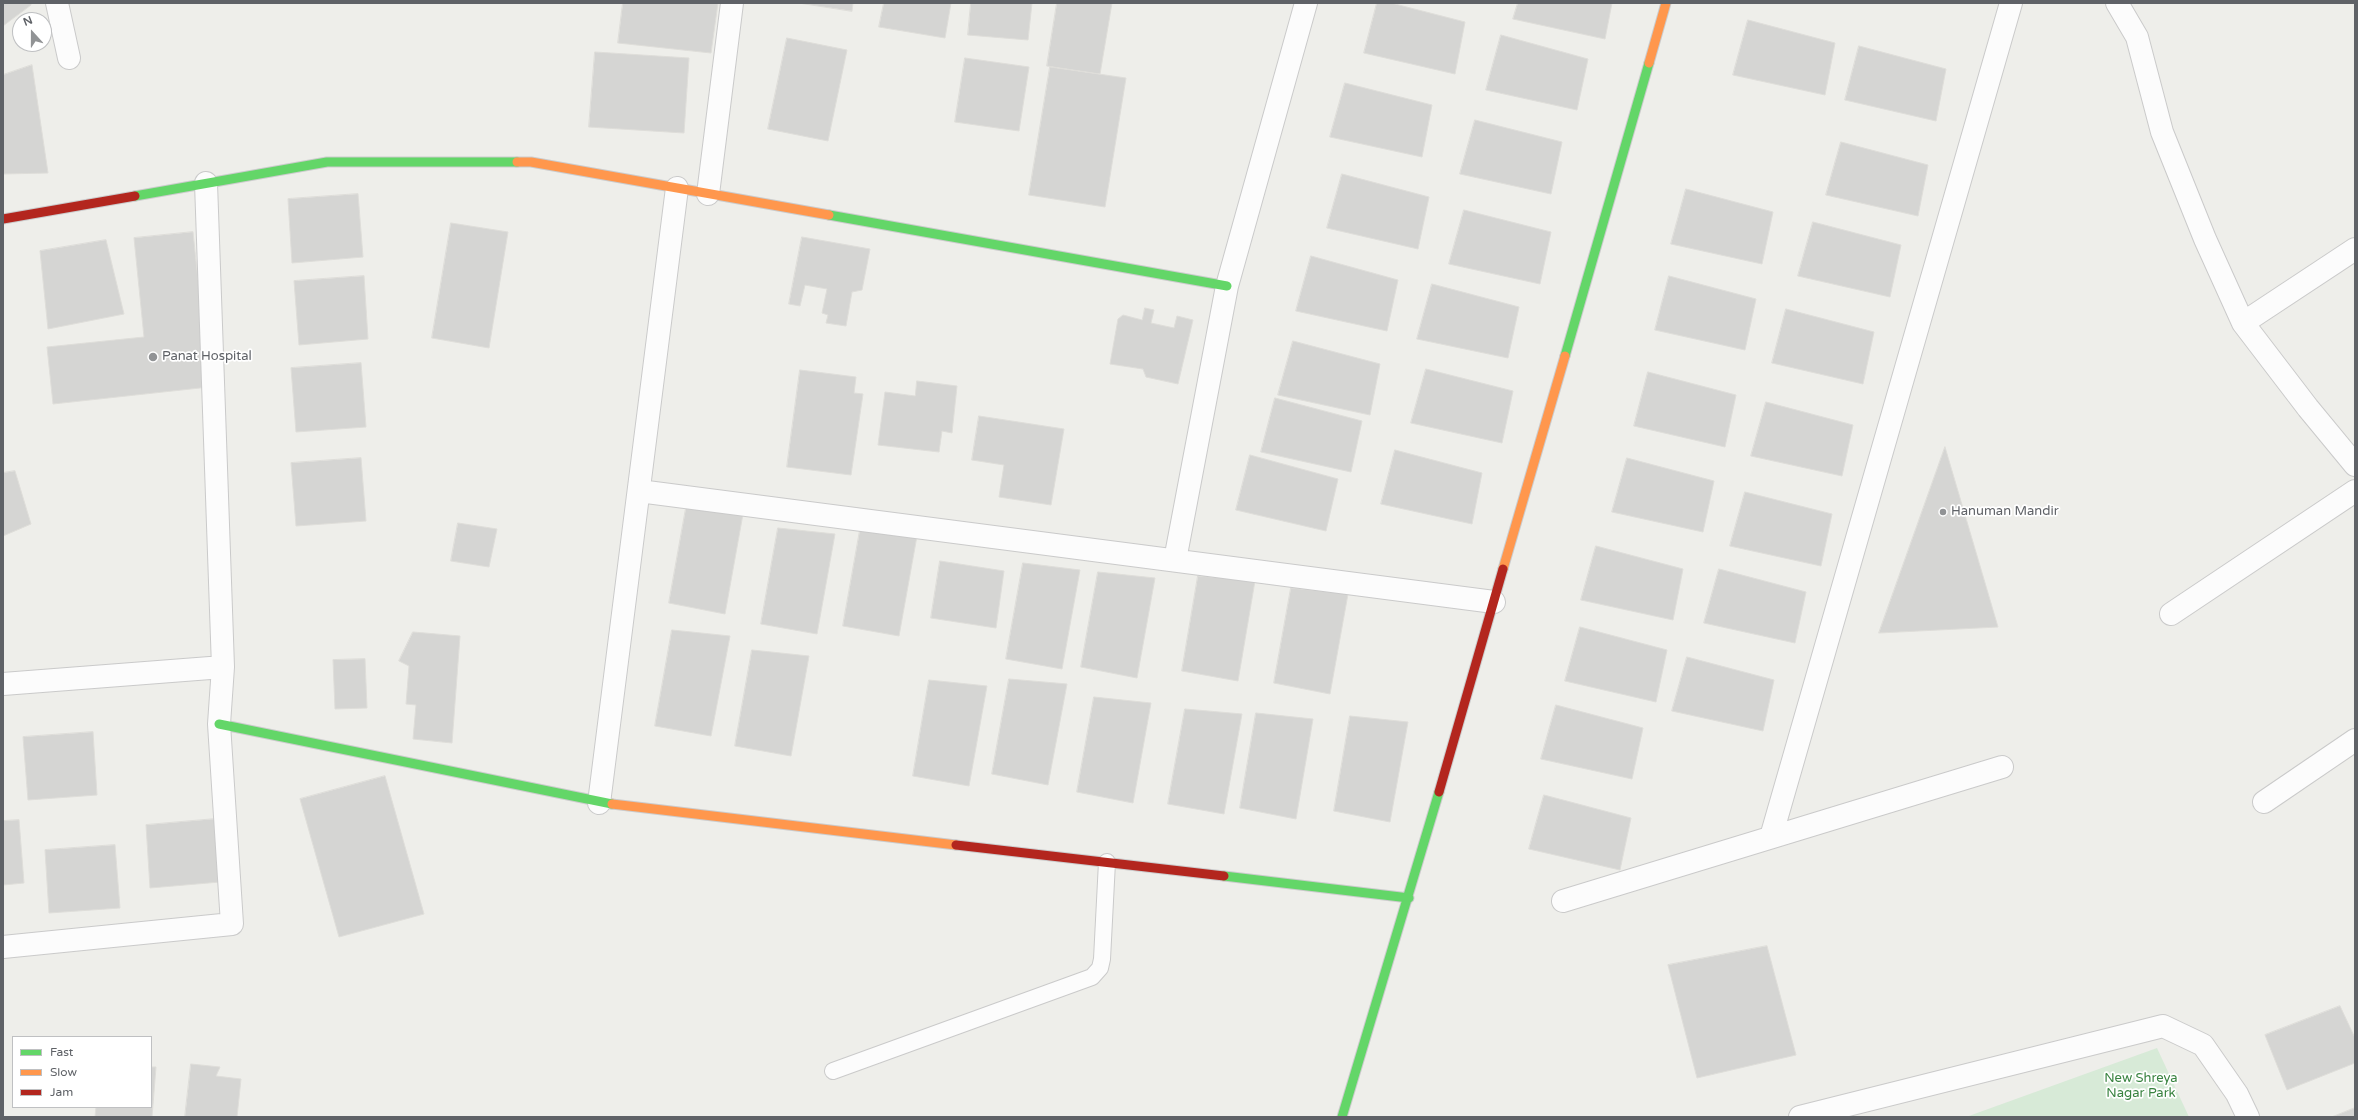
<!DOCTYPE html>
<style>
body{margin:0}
#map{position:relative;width:2358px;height:1120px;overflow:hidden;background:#eeeeea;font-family:"Varela Round",sans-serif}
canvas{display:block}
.frame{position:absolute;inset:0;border:4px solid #5f6267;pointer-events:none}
.legend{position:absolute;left:12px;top:1036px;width:140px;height:72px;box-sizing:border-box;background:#fff;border:1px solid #bfc0c2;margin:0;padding:5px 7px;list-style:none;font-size:12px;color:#5f6267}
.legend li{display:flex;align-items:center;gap:8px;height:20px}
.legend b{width:20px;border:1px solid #bfc0c2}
.north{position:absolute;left:12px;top:12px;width:40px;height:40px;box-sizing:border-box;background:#fff;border:1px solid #bfc0c2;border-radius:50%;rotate:339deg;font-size:11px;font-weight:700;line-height:16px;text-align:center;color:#5f6267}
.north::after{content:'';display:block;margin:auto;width:14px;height:18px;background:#919395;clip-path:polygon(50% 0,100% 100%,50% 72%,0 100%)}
</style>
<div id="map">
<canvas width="2358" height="1120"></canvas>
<div class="frame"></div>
<ul class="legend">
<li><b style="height:5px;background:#63d668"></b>Fast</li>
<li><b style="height:5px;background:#ff974d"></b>Slow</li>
<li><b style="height:5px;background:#b3261e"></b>Jam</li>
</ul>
<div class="north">N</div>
</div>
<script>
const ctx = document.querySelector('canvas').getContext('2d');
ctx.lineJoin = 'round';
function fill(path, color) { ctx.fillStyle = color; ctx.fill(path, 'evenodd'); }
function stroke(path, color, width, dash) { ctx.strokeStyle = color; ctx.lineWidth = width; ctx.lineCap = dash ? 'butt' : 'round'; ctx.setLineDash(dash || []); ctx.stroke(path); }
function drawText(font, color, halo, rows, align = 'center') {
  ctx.font = font + ' "Varela Round",sans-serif'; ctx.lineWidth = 3.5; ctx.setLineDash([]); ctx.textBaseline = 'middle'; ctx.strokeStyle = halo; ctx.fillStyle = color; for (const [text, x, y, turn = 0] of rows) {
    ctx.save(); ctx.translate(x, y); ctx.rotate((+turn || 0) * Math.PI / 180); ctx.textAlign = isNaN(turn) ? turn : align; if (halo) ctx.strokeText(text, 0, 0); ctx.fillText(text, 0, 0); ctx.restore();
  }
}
const green = new Path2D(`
 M2157,1048L2189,1117H1966Z`);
const building = new Path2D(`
 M3,3H31V5L3,26Z
 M623,3H718L711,53L618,43Z
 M799,3H853L852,11Z
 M884,3H951L945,38L879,27Z
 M971,3H1032L1028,40L968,35Z
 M1057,3H1112L1100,74L1047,66Z
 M1377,3H1391L1465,22L1455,74L1364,53Z
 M1518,3H1612L1605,39L1513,19Z
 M1748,20L1835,43L1825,95L1733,75Z
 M1501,35L1588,59L1577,110L1486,90Z
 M787,38L847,50L828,141L768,129Z
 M1859,46L1946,69L1936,121L1845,100Z
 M595,52L689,58L684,133L589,127Z
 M965,58L1029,67L1019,131L955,122Z
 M32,65L48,173L3,174V75Z
 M1050,67L1126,78L1105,207L1029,195Z
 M1345,83L1432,105L1422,157L1330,137Z
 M1475,120L1562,142L1551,194L1460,174Z
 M1841,142L1928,165L1918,216L1826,195Z
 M1342,174L1429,197L1418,249L1327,228Z
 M1686,189L1773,212L1762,264L1671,244Z
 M358,194L363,257L292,263L288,199Z
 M1464,210L1551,232L1540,284L1449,264Z
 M1813,222L1901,245L1890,297L1798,276Z
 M451,223L508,232L489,348L432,338Z
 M193,232L209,387L53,404L47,347L144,337L134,238Z
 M802,237L870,249L862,290L852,292L846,326L826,323L828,315L822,313L827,289L805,285L800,306L789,304Z
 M106,240L124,314L48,329L40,251Z
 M1311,256L1398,280L1387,331L1296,311Z
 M364,276L368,339L299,345L294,281Z
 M1669,276L1756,299L1745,350L1655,330Z
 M1432,284L1519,307L1508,358L1417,339Z
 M1145,308L1154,310L1151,323L1174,328L1177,316L1193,320L1178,384L1146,377L1143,369L1110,364L1118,319L1123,315L1142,320Z
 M1786,309L1874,332L1863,384L1772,363Z
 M1293,341L1380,364L1370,415L1278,395Z
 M361,363L366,427L296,432L291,368Z
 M1426,369L1513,391L1502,443L1411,423Z
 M800,370L856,377L854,393L863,394L851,475L787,467Z
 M1648,372L1736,395L1725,447L1634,426Z
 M917,381L957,386L952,433L942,431L939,452L878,445L885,392L915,396Z
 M1275,398L1362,421L1351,472L1261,452Z
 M1766,402L1853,425L1842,476L1751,456Z
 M979,416L1064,429L1051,505L999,497L1004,465L972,460Z
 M1945,447L1998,627L1879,633Z
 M1395,450L1482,473L1472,524L1381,504Z
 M1250,455L1338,479L1326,531L1236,510Z
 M361,458L366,521L296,526L291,463Z
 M1627,458L1714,481L1703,532L1612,512Z
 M15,471L31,524L3,536V473Z
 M1745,492L1832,514L1821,566L1730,546Z
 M686,508L743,514L725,614L669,603Z
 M458,523L497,529L489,567L451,561Z
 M778,528L835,534L817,634L761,624Z
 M860,530L917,536L899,636L843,626Z
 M1596,546L1683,569L1673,620L1581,600Z
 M940,561L1004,571L996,628L931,618Z
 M1023,563L1080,570L1062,669L1006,659Z
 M1719,569L1806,592L1795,643L1704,623Z
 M1098,572L1155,578L1137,678L1081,667Z
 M1198,576L1255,581L1238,681L1182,671Z
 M1291,588L1348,594L1330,694L1274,683Z
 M1580,627L1667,650L1656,702L1565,681Z
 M672,630L730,636L711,736L655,726Z
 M413,632L460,636L452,743L413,739L416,705L406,704L409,666L399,661Z
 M752,650L809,656L791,756L735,746Z
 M1687,657L1774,680L1763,731L1672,711Z
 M365,659L367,708L335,709L333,660Z
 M1009,679L1067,684L1048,785L992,774Z
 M929,680L987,686L969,786L913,776Z
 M1094,697L1151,703L1133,803L1077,792Z
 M1556,705L1643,728L1632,779L1541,759Z
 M1185,709L1242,714L1224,814L1168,804Z
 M1256,713L1313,719L1296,819L1240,808Z
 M1350,716L1408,722L1390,822L1334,811Z
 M93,732L97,795L28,800L23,737Z
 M385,776L424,914L339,937L300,799Z
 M1544,795L1631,818L1620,870L1529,849Z
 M215,819L220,882L150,888L146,825Z
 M19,820L24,883L3,885V821Z
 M115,845L120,908L49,913L45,850Z
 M1767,946L1796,1055L1697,1078L1668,965Z
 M2340,1006L2355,1038V1063L2287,1090L2265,1035Z
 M191,1064L220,1067L216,1076L241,1079L237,1117H185Z
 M151,1067H156L152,1117H95L96,1107H151Z
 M2355,1108V1117H2332Z`);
const lane = new Path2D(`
 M833,1071L1092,977L1100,968L1102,959L1107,862`);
const street = new Path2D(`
 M57,3L69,58
 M2117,3L2137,37L2162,132L2205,239L2243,323L2308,408L2355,465
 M708,194L732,3
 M2243,323L2355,249
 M639,491L1494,602
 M1175,560L1227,286L1306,3
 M2171,614L2355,491
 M3,684L223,667
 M2264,802L2355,740
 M599,803L677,188
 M1771,837L2011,3
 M1563,901L2002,767
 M3,947L232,924L219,724L223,667L206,183
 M1800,1117L2163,1026L2203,1045L2237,1094L2248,1117`);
const fast = new Path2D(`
 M135,196L327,162H517
 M829,215L1227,286
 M1565,356L1649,63
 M219,724L612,804
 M1224,876L1409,898
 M1342,1117L1439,792`);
const slow = new Path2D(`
 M1649,63L1666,3
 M517,162H531L829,215
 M1503,569L1565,356
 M612,804L956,845`);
const jam = new Path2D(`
 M3,219L135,196
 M1439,792L1503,569
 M956,845L1224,876`);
const markers = [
 [153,357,5,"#919395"],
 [1943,512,4,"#919395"]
];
const poiNames = [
 ["Panat Hospital",162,357],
 ["Hanuman Mandir",1951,512]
];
const parkNames = [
 ["New Shreya",2141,1079],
 ["Nagar Park",2141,1094]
];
fill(green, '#d7ead7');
fill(building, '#d5d5d3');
stroke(building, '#deddd9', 1);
stroke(lane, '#cacaca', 18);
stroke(street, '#cacaca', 24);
stroke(fast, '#cbcbcc', 11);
stroke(slow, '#cbcbcc', 11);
stroke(jam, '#cbcbcc', 11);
stroke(lane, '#fcfcfc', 16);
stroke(street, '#fcfcfc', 22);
stroke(fast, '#63d668', 9);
stroke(slow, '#ff974d', 9);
stroke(jam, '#b3261e', 9);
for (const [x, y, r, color] of markers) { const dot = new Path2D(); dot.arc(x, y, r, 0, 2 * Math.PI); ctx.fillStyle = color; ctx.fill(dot); stroke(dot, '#fff', 1.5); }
drawText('13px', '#5f6267', '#fff', poiNames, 'left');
drawText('13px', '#398340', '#fff', parkNames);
</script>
